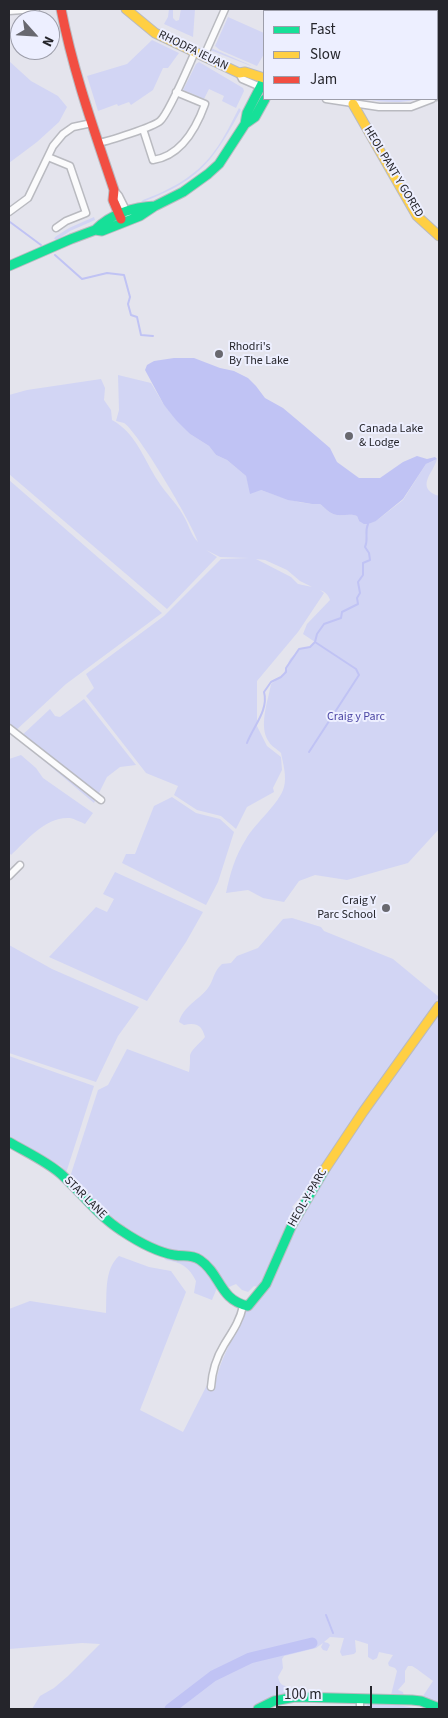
<!DOCTYPE html>
<style>
body{margin:0}
#map{position:relative;width:448px;height:1718px;overflow:hidden;background:#e4e4ed;font-family:"Source Sans 3",sans-serif}
canvas{display:block}
.frame{position:absolute;inset:0;border:10px solid #25252b;pointer-events:none}
.legend{position:absolute;left:263px;top:10px;width:175px;height:90px;box-sizing:border-box;background:#edefff;border:1px solid #9d9eaa;margin:0;padding:6px 9px;list-style:none;font-size:15px;color:#25252b}
.legend li{display:flex;align-items:center;gap:10px;height:25px}
.legend b{width:25px;border:1px solid #9d9eaa}
.north{position:absolute;left:10px;top:10px;width:50px;height:50px;box-sizing:border-box;background:#edefff;border:1px solid #9d9eaa;border-radius:50%;rotate:116deg;font-size:14px;font-weight:700;line-height:20px;text-align:center;color:#25252b}
.north::after{content:'';display:block;margin:auto;width:18px;height:22px;background:#68686f;clip-path:polygon(50% 0,100% 100%,50% 72%,0 100%)}
.scale{position:absolute;left:276px;top:1686px;width:96px;height:22px;box-sizing:border-box;border:2px solid #25252b;border-top:0;padding-left:6px;font-size:15px;line-height:18px;white-space:nowrap;color:#25252b;-webkit-text-stroke:4px #edefff;paint-order:stroke}
</style>
<div id="map">
<canvas width="448" height="1718"></canvas>
<div class="frame"></div>
<ul class="legend">
<li><b style="height:6px;background:#16e098"></b>Fast</li>
<li><b style="height:6px;background:#ffcf43"></b>Slow</li>
<li><b style="height:6px;background:#f24e42"></b>Jam</li>
</ul>
<div class="north">N</div>
<div class="scale">100 m</div>
</div>
<script>
const ctx = document.querySelector('canvas').getContext('2d');
ctx.lineJoin = 'round';
function fill(path, color) { ctx.fillStyle = color; ctx.fill(path, 'evenodd'); }
function stroke(path, color, width, dash) { ctx.strokeStyle = color; ctx.lineWidth = width; ctx.lineCap = dash ? 'butt' : 'round'; ctx.setLineDash(dash || []); ctx.stroke(path); }
function drawText(font, color, halo, rows, align = 'center') {
  ctx.font = font + ' "Source Sans 3",sans-serif'; ctx.lineWidth = 4; ctx.setLineDash([]); ctx.textBaseline = 'middle'; ctx.strokeStyle = halo; ctx.fillStyle = color; for (const [text, x, y, turn = 0] of rows) {
    ctx.save(); ctx.translate(x, y); ctx.rotate((+turn || 0) * Math.PI / 180); ctx.textAlign = isNaN(turn) ? turn : align; if (halo) ctx.strokeText(text, 0, 0); ctx.fillText(text, 0, 0); ctx.restore();
  }
}
const green = new Path2D(`
 M169,9H173V18L176,21L179,20L181,9H195L193,37L164,24L168,17Z
 M320,9H439V91L437,92V11H319Z
 M228,17L264,33V54L257,66L220,50L215,46Z
 M152,40L179,53L168,68H163L153,90L131,105L129,102L118,106L117,104L98,111L87,76L127,64Z
 M211,48L250,65L251,66L210,50Z
 M9,61L31,81L58,96L67,107L59,122L37,142L9,163Z
 M199,62L243,88L244,91L236,108L222,101L224,96L209,89L204,99L183,90L196,64Z
 M366,99H417C401,104 382,102 366,99Z
 M239,108L241,110C212,163 199,181 140,203L143,200C170,190 196,176 213,153C224,139 231,123 239,108Z
 M94,217L95,220L70,231L57,240L54,239L55,237L69,228Z
 M118,375L151,383L164,405L190,434L209,446L216,455L227,460L246,476L249,486C273,493 295,505 320,504C325,508 330,514 337,515C344,516 350,513 357,516L359,521H376L403,500L426,464L437,459C434,472 414,488 439,496V829L408,863L347,880L315,875L299,881L284,902L263,898L248,890L226,893C230,874 235,856 246,839C256,822 280,803 284,787C287,777 283,763 281,753C277,749 271,746 269,742C258,727 268,701 271,684L283,675L290,659L300,649L310,647L315,642L303,634L307,624L330,600C328,594 325,592 320,590L324,593L298,632L257,681V726L267,746L281,757L282,770L273,788L274,792L247,807L236,829L221,816L197,810L174,795L178,786L146,773L86,696L94,688L86,674L164,616L221,559L249,558L220,557L206,550L217,557L167,609L9,474V395L27,390L101,379L105,388L104,400L111,410L112,420C136,433 143,458 158,481C165,493 176,502 183,515C189,524 190,534 198,542C192,523 138,432 124,423C121,422 119,422 116,421L119,410ZM256,559L265,560L287,570L300,581L312,587L298,584L291,577Z
 M9,480L162,613L66,684L13,733L9,730Z
 M84,699L136,765L120,767L107,777L94,803L18,739L50,709L55,716L60,717Z
 M21,755L36,768L43,778L93,813L85,824C80,822 75,819 70,818C46,816 27,840 11,855L9,852V759Z
 M172,797L196,813L220,819L234,832L218,882L206,905L122,863L126,854H135L154,806Z
 M115,872L203,912L186,942L147,1001L49,957L96,907L107,912L114,899L103,894Z
 M292,918L321,927L324,931L393,959L439,997C413,1037 383,1076 355,1116C335,1146 317,1179 292,1207L296,1210L261,1288L254,1286L248,1292L242,1290L236,1284L229,1287L219,1283L212,1300L194,1293L196,1281C189,1267 181,1262 166,1260L163,1257V1250L124,1226L101,1208L70,1177L98,1090L108,1085L127,1049L189,1072C190,1066 190,1064 190,1058C189,1050 200,1044 205,1037C202,1025 196,1022 184,1025L179,1022C183,1006 199,1000 208,988C214,980 213,972 222,964L231,963L237,956L258,948L283,919Z
 M9,945L52,969L139,1007L118,1036L96,1082L9,1053Z
 M439,1015V1709L430,1704L423,1696L433,1681C426,1676 419,1670 412,1666H408L405,1671V1682L398,1690L403,1692L404,1696L390,1699L397,1671L395,1668L389,1666L388,1663L393,1655L379,1652L377,1658L373,1660L368,1657V1644L355,1640L356,1652L354,1654L342,1656L340,1652L344,1638L330,1637L324,1642L328,1643L330,1645L327,1651L323,1650L321,1647L323,1643L316,1648L284,1656L282,1659L283,1668L278,1677C280,1687 285,1685 292,1689L294,1693L250,1709H32L40,1696L54,1688L68,1676L100,1644L82,1643L9,1649V1309L30,1301L106,1313C107,1294 104,1269 119,1256L149,1267L171,1271L186,1292L140,1410L183,1432L207,1385L211,1384L215,1387C220,1355 235,1339 245,1309C268,1307 291,1237 300,1218C319,1178 349,1139 375,1104C396,1074 416,1043 439,1015Z
 M9,1056L94,1086L66,1173L61,1166L9,1136Z
 M371,1703H388L420,1709H364L368,1704Z`);
const water = new Path2D(`
 M174,358H194L220,368L234,371L248,378L256,386L265,398L283,408L302,424L330,448L337,462L359,478H380L403,462L417,456L427,459L435,457L437,459L426,464L403,499L376,521L368,524H364L359,521L357,516C350,513 344,516 337,515C330,514 325,508 320,504H312L288,500L261,490L250,494L246,476L227,460L216,455L209,446L190,434L176,420L164,405L145,370L147,365L154,361Z`);
const stream = new Path2D(`
 M10,222L41,245
 M55,255L82,279L107,273L124,275L130,297L128,304L131,315L137,317L141,335L153,336
 M247,743C253,727 269,710 264,692L271,682L281,677L286,672V668L299,649L310,647L315,642L317,634L324,624L341,618L342,612L358,604L357,598L360,593L358,582L363,575V563L370,560L369,553L365,547C369,538 364,533 368,524
 M309,752L359,675L356,669L315,642
 M326,1615L333,1633`);
const river = new Path2D(`
 M170,1709L213,1676L250,1658L312,1643`);
const street = new Path2D(`
 M9,11L36,9
 M281,11L282,9
 M204,56L225,9
 M239,73L242,79L263,88
 M437,97L439,96
 M326,99L379,107H411L432,99
 M143,129L153,160C181,156 196,129 205,104L176,92
 M98,143C109,141 153,127 160,121C169,113 189,65 195,52
 M48,157L70,166L86,213L66,221L56,228
 M114,190L119,196L128,214
 M9,212L28,198L53,146L63,134L73,127L92,123
 M9,728L101,800
 M9,876L20,865
 M211,1387C212,1372 216,1358 224,1345C232,1332 240,1321 243,1306
 M360,1700V1709`);
const fast = new Path2D(`
 M245,124L255,117L265,99
 M95,230C110,214 134,207 155,206
 M9,266L71,239L95,230L102,231L140,216L155,206L183,192L208,174L219,164L245,124L247,113L264,80
 M9,1142C26,1152 46,1161 61,1174C82,1193 98,1216 122,1231C137,1241 157,1252 174,1255C184,1257 191,1254 200,1260C221,1274 219,1300 248,1306L266,1284L292,1225L325,1169
 M258,1709L274,1701L295,1697L412,1700L421,1701L439,1708`);
const slow = new Path2D(`
 M126,9L155,33L239,73L245,72L264,78
 M309,11L310,9
 M353,104L417,216L439,236
 M325,1169L363,1112L439,1006`);
const jam = new Path2D(`
 M61,9C73,71 94,130 114,190L113,200L121,219`);
const markers = [
 [219,354,5,"#68686f"],
 [349,436,5,"#68686f"],
 [386,908,5,"#68686f"]
];
const streetNames = [
 ["RHODFA IEUAN",193,51,26],
 ["HEOL PANT Y GORED",393,172,59],
 ["STAR LANE",85,1198,45],
 ["HEOL-Y-PARC",308,1198,-60]
];
const poiNames = [
 ["Rhodri's",229,347],
 ["By The Lake",229,361],
 ["Canada Lake",359,429],
 ["& Lodge",359,443],
 ["Craig Y",376,901,"right"],
 ["Parc School",376,915,"right"]
];
const parkNames = [
 ["Craig y Parc",356,717]
];
fill(green, '#d2d5f4');
fill(water, '#c0c3f4');
stroke(stream, '#c0c3f4', 2);
stroke(river, '#c0c3f4', 11);
stroke(street, '#b9bac0', 9);
stroke(fast, '#b9bac0', 11);
stroke(slow, '#b9bac0', 11);
stroke(jam, '#b9bac0', 11);
stroke(street, '#fbfbfc', 6);
stroke(fast, '#16e098', 9);
stroke(slow, '#ffcf43', 9);
stroke(jam, '#f24e42', 9);
for (const [x, y, r, color] of markers) { const dot = new Path2D(); dot.arc(x, y, r, 0, 2 * Math.PI); ctx.fillStyle = color; ctx.fill(dot); stroke(dot, '#edefff', 2); }
drawText('12px', '#25252b', '#edefff', streetNames);
drawText('12px', '#25252b', '#edefff', poiNames, 'left');
drawText('12px', '#4d47a5', '#edefff', parkNames);
</script>
